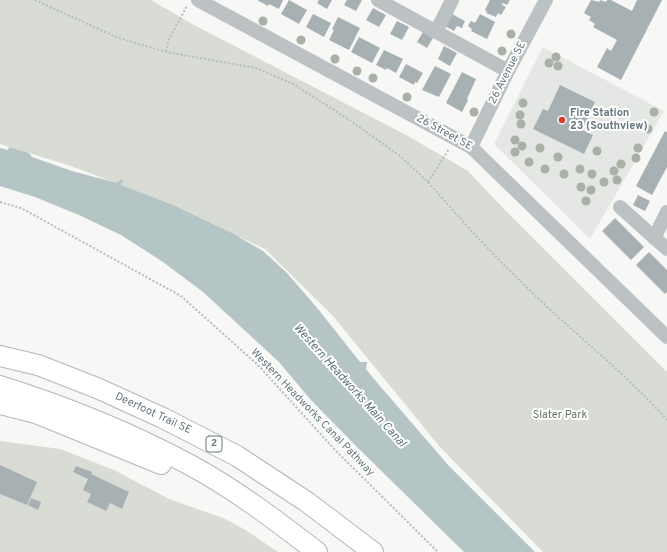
<!DOCTYPE html>
<style>
body{margin:0}
canvas{display:block;background:#f7f7f5}
</style>
<canvas width="667" height="552"></canvas>
<script>
const ctx = document.querySelector('canvas').getContext('2d');
ctx.lineJoin = 'round';
function fill(path, color) { ctx.fillStyle = color; ctx.fill(path, 'evenodd'); }
function stroke(path, color, width, dash) { ctx.strokeStyle = color; ctx.lineWidth = width; ctx.lineCap = dash ? 'butt' : 'round'; ctx.setLineDash(dash || []); ctx.stroke(path); }
function drawText(font, color, halo, rows, align = 'center') {
  ctx.font = font + ' Overpass,sans-serif'; ctx.lineWidth = 4; ctx.setLineDash([]); ctx.textBaseline = 'middle'; ctx.strokeStyle = halo; ctx.fillStyle = color; for (const [text, x, y, turn = 0] of rows) {
    ctx.save(); ctx.translate(x, y); ctx.rotate((+turn || 0) * Math.PI / 180); ctx.textAlign = isNaN(turn) ? turn : align; if (halo) ctx.strokeText(text, 0, 0); ctx.fillText(text, 0, 0); ctx.restore();
  }
}
const built = new Path2D(`
 M543,47L664,111L590,239L494,144Z`);
const green = new Path2D(`
 M0,0H151L192,24L408,136L468,171L503,208L667,372V552H543L440,447L333,316L265,249L171,204L71,166L0,144Z
 M0,441L60,449L114,470L169,499L223,518L244,529L278,552H0Z`);
const water = new Path2D(`
 M9,147L29,153L32,157L72,171L117,183L121,179L123,180L121,185L171,204L234,234L263,251L287,273L318,309L360,362H367L366,369L374,379L448,465L535,552H464L357,447L310,399L279,362L203,292L163,262L121,235L79,215L35,197L0,186V148L8,150Z`);
const building = new Path2D(`
 M257,0H283L279,9L269,4L268,6Z
 M289,0L307,10L299,24L281,14Z
 M319,0H332L327,9L317,3Z
 M347,0H362L356,11L344,5Z
 M490,0H510L507,5L503,3L502,5L506,7L501,15L498,13L496,17L486,13L487,12L485,10Z
 M591,0L599,2L600,0L606,2L607,0H611L632,11L637,0H662L621,80L597,67L607,48L611,51L617,40L593,27L595,24L589,20L591,17L584,13Z
 M373,8L386,15L379,27L366,20Z
 M450,13L465,21L462,28L457,26L454,31L443,25Z
 M313,14L331,23L324,37L306,27Z
 M480,14L495,22L487,39L471,31L472,29L468,26L471,21L475,23Z
 M338,17L360,28L349,50L329,40L334,30L332,29Z
 M397,21L409,27L402,40L390,34Z
 M423,32L433,38L427,48L417,42Z
 M359,37L380,48L372,63L351,52Z
 M444,46L457,53L450,66L438,59Z
 M384,50L403,59L396,73L387,68L386,70L376,65Z
 M406,64L423,73L417,83L415,82L414,85L399,77Z
 M435,66L451,74L439,97L422,90Z
 M462,72L476,79L467,99L468,100L462,112L446,103Z
 M560,85L595,102L582,130L593,135L584,154L533,129L543,109L548,111Z
 M665,131L667,132V167L652,195L636,186Z
 M638,195L650,201L645,211L633,205Z
 M615,218L644,247L631,260L602,231Z
 M649,252L667,270V292L665,294L636,265Z
 M0,465L37,482L27,505L0,494Z
 M76,466L92,472L91,474L129,492L122,509L110,503L106,511L87,502L91,494L83,490L88,479L73,472Z
 M31,498L41,502L38,510L28,505Z`);
const path = new Path2D(`
 M35,0L116,37L166,52L256,68L293,84L345,117L400,156L428,182L449,149
 M166,52L169,39L187,6
 M428,182C464,223 499,262 539,299C582,340 628,376 667,420
 M0,202L21,208L181,296L259,366L335,450L438,552`);
const minor = new Path2D(`
 M198,0L471,147L667,337
 M378,0L508,71
 M436,32L452,0
 M471,147L508,71L546,0
 M620,207L667,249
 M654,238L667,212`);
const highway = new Path2D(`
 M0,356L38,365L97,388L163,418L237,456L307,502L373,552
 M0,386C67,407 131,433 192,466C236,490 278,522 317,552
 M0,404L36,413L161,464`);
const trees = [
 [263,21],
 [511,34],
 [301,40],
 [502,51],
 [556,57],
 [335,59],
 [549,63],
 [558,66],
 [357,71],
 [373,78],
 [407,97],
 [523,103],
 [474,112],
 [654,112],
 [520,115],
 [521,124],
 [648,129],
 [515,140],
 [522,146],
 [540,148],
 [638,148],
 [597,151],
 [515,152],
 [558,157],
 [636,158],
 [529,162],
 [621,164],
 [545,169],
 [580,169],
 [614,171],
 [564,174],
 [592,174],
 [617,180],
 [604,182],
 [581,187],
 [591,190],
 [586,201]
];
const markers = [
 [562,120,4,"#d54137"]
];
const shields = [
 [214,444,16]
];
const shieldNames = [
 ["2",214,444]
];
const streetNames = [
 ["26 Avenue SE",508,73,-63],
 ["26 Street SE",444,133,29],
 ["Western Headworks Canal Pathway",312,413,46],
 ["Deerfoot Trail SE",153,414,25]
];
const poiNames = [
 ["Fire Station",570,114],
 ["23 (Southview)",570,127]
];
const parkNames = [
 ["Slater Park",560,416]
];
const waterNames = [
 ["Western Headworks Main Canal",349,386,48]
];
fill(built, '#e5e7e5');
fill(green, '#d8dcd4');
fill(water, '#b5c4c5');
fill(building, '#a7b0b3');
stroke(highway, '#b2b7b9', 22);
stroke(path, '#b7bbbd', 2, [2, 2]);
stroke(minor, '#bcc2c4', 14);
stroke(highway, '#fff', 20);
ctx.fillStyle = '#a9b0a5';
for (const [x, y] of trees) { ctx.beginPath(); ctx.arc(x, y, 4.5, 0, 2 * Math.PI); ctx.fill(); }
for (const [x, y, r, color] of markers) { const dot = new Path2D(); dot.arc(x, y, r, 0, 2 * Math.PI); ctx.fillStyle = color; ctx.fill(dot); stroke(dot, '#fff', 1.5); }
for (const [x, y, w] of shields) { const box = new Path2D(); box.roundRect(x - w / 2, y - 8, w, 16, 3); ctx.fillStyle = '#fff'; ctx.fill(box); stroke(box, '#65777d', 1); }
drawText('bold 10px', '#65777d', null, shieldNames);
drawText('11px', '#65777d', '#fff', streetNames);
drawText('bold 11px', '#65777d', '#fff', poiNames, 'left');
drawText('11px', '#697663', '#fff', parkNames);
drawText('italic 12px', '#5f7678', '#fff', waterNames);
</script>
